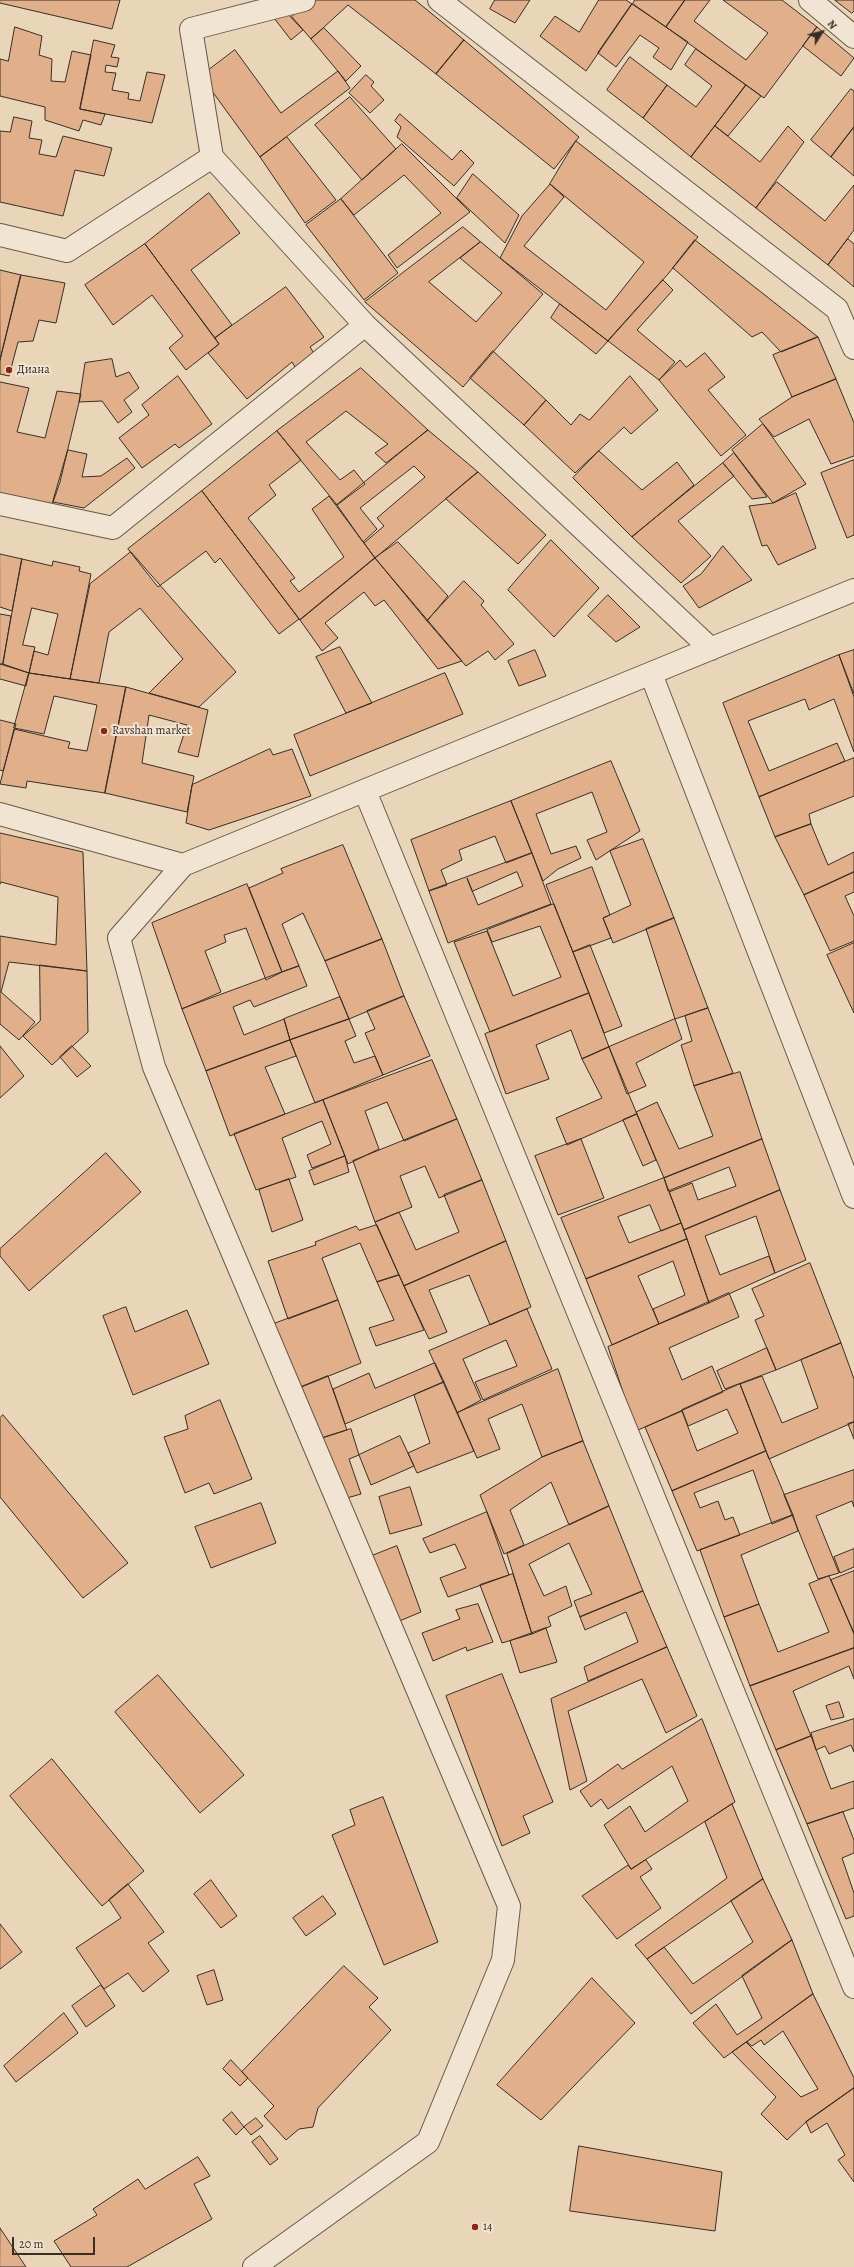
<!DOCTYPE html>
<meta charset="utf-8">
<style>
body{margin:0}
#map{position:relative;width:854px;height:2267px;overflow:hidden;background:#e9d6b9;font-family:Alegreya,serif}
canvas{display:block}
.north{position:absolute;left:802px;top:12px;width:40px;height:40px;-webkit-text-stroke:3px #f1e4d2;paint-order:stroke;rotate:54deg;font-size:11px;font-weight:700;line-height:16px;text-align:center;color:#372f25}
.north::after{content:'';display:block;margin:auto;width:14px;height:18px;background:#372f25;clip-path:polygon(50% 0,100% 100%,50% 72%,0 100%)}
.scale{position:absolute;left:12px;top:2237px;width:83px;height:18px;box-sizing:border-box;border:2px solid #372f25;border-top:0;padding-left:5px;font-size:12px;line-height:14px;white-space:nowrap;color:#372f25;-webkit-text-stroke:3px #f1e4d2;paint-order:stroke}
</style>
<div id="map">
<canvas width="854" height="2267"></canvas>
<div class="north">N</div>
<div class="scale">20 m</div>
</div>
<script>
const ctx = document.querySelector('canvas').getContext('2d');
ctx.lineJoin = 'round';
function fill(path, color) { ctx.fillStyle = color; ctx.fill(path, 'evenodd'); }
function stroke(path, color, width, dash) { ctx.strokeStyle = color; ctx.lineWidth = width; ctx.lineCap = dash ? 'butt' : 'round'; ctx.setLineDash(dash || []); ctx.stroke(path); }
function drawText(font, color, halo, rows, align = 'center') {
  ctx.font = font + ' Alegreya,serif'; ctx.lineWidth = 4; ctx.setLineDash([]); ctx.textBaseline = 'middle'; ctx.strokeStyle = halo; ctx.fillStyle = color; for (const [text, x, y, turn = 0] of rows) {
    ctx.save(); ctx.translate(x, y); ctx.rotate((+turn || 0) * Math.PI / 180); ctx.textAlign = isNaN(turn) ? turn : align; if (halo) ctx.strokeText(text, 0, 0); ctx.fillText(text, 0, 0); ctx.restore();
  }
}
const building = new Path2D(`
 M0,0H120L112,29L0,3Z
 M308,0H415L464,40L436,74L348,5L311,39L292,17Z
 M495,0H530L515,23L490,9Z
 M599,0H626L632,4L586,71L540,36L555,16L579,32Z
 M635,0H685L666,27L633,4Z
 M685,0H710L694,21L746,60L768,33L723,0H782L817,27L764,98L666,27Z
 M835,0H854V11L852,13Z
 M632,4L688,42L671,70L653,57L659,48L640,35L616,67L598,53Z
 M285,11L303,30L291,40L274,18Z
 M15,27L42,36L39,55L52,59L51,81L65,82L72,51L91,55L80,109L105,114L101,125L83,120L79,131L45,120V107L0,96V59L8,61Z
 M817,27L854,58L841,76L803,46Z
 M324,28L361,66L346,81L311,39Z
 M94,40L115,45L111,57L119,58L117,67L106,65L105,72L116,73L112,90L129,93L128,99L140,101L147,72L165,75L152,123L80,109Z
 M464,40L579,137L554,169L436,74Z
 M696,49L746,85L691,157L643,118L667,85L696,107L712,86L685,65Z
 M235,50L281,113L338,71L350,88L260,157L201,76Z
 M630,57L667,85L643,118L607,90Z
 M366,75L374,82L371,86L384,100L370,113L349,93Z
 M746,85L761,96L728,136L715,126Z
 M851,89L854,91V127L831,157L811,140Z
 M350,97L396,149L362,180L315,125Z
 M400,114L452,160L461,150L474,163L454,186L397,137L401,127L395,121Z
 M14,117L32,121L29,138L42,140L39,154L56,157L63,136L112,148L104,176L75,170L63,216L0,202V131L10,132Z
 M715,126L760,162L788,126L804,142L756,208L691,157Z
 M854,127V176L831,157Z
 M287,137L336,200L305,223L260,157Z
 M576,141L698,237L668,274L608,341L500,258L522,216L550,184L564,197L524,246L606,310L644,262L550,184Z
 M402,144L470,212L397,268L388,255L441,213L404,175L354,215L341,199Z
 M473,174L519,215L505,243L457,198Z
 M777,182L825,221L854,185V230L828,265L756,208Z
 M209,193L240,233L191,270L232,325L215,338L145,244Z
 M341,199L398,273L364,300L306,225Z
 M463,227L543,294L463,387L365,302ZM480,242L460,258L502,293L476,322L429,282Z
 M848,239L854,244V287L828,265Z
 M695,240L818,337L781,352L762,332L752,337L673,268Z
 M145,244L219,344L186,370L169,348L183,336L152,295L113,325L85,285Z
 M0,270L21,275L0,360Z
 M21,275L65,283L56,323L39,320L33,341L18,342L9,376L0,374V360Z
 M663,280L673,290L637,330L675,362L659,380L608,341Z
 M286,287L324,337L310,347L317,358L297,370L292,362L247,399L208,353L219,344L215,338Z
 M560,304L608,341L596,354L551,318Z
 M818,337L836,379L792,397L773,355Z
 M493,351L546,400L524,425L470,378Z
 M705,353L725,377L708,390L746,435L721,456L659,380L680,360L686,367Z
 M112,359L116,377L129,372L139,388L124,400L132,412L118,423L102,401L79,402L85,363Z
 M361,368L428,430L386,463L375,453L388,444L346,411L306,442L340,480L354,470L365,484L337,505L277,431Z
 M178,376L212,424L179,448L175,444L142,468L119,438L149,415L142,405Z
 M630,376L658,410L631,434L624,427L575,473L524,425L546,400L571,425L580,414L589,420Z
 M836,379L854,423V456L831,464L809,419L774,437L759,419L792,397Z
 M0,382L29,388L17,432L45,438L57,391L81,394L60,482L51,508L0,495Z
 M763,424L806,484L773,503L732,450Z
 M428,430L478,472L375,558L364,543L384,526L377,518L425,477L414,466L360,508L377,529L363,542L337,505Z
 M277,431L301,460L269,485L276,495L248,518L295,578L290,581L299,592L344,557L312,509L329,496L375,558L300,620L202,491Z
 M68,450L87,454L82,477L101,476L127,458L135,468L84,508L53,502Z
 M599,451L642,490L677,462L694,485L632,537L573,478Z
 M734,453L767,497L752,499L723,463Z
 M854,460V535L847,538L821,473Z
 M723,463L734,476L678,521L711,556L681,583L632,537Z
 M478,472L546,535L518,564L446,499Z
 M202,491L299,619L279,634L220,558L215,563L206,551L158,587L128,549Z
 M796,493L816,548L778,565L767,545L762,546L749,506L773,503Z
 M551,540L599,588L554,637L508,590Z
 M398,542L448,596L427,621L375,558Z
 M723,546L752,580L699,608L683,586L701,574Z
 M131,552L236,672L199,707L149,693L183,659L140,608L109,632L99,683L70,679L90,584Z
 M0,554L22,559L12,611L0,607Z
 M375,558L462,661L438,669L384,600L375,606L364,592L325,623L338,638L322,651L300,620Z
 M22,559L52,566L53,561L80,567L79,571L91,574L70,679L29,673L3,664ZM32,608L58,614L48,655L34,651L29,673L35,647L23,645Z
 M464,581L484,601L481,605L514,644L495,660L488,651L466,666L427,621Z
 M608,595L640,627L616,642L588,616Z
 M0,614L11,616L3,664H0Z
 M340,647L372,703L346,713L316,657Z
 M535,650L546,676L519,686L508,661Z
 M854,650V694L839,655Z
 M839,655L854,697V752L834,699L809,710L805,699L748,721L769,771L837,743L845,761L759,797L723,703Z
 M0,664L29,673L26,686L0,679Z
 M29,673L126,687L105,793L27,781L26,788L0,784L14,729L70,742L68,748L87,751L97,705L54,696L44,734L14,728Z
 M445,673L463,714L310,776L294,735Z
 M126,687L208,710L198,757L178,752L187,725L149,715L142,763L194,776L187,812L105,793Z
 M0,720L16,724L3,771L0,770Z
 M270,749L273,755L292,749L311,796L209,830L186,823L192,785Z
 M854,758V796L809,814L811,824L775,837L759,797Z
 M611,761L640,831L596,860L587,840L607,832L592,792L536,814L551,854L576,846L581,858L558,869L543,881L511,801Z
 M511,801L532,853L506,863L495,836L459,850L462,860L441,870L447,885L429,891L411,840Z
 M811,824L828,865L854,852V872L804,895L775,837Z
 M0,833L83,852L87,971L9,962L1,992L35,1022L19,1040L0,1024V936L56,945L58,897L1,882L0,884Z
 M643,839L674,918L613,943L603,918L631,905L610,851Z
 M343,845L382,939L325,961L303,913L282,924L299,966L282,972L249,888L283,873L281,869Z
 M532,853L551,904L448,943L429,891ZM517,872L523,886L478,905L467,878L472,891Z
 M592,867L610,915L603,918L611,938L573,952L546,885Z
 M854,872V892L845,896L854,916V941L830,951L804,895Z
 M247,884L282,972L266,980L246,928L224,935L226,942L205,951L221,992L182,1009L152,923Z
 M554,904L589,993L490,1032L454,942L487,931L513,996L561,977L540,926L492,942L487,930Z
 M674,918L708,1008L675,1019L646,929Z
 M382,939L404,996L349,1019L325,961Z
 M854,943V1013L827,955Z
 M590,945L622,1026L604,1033L573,952Z
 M40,965L87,971L88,1032L52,1065L23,1036L40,1021Z
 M299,966L307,986L254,1007L250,1000L233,1007L244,1035L284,1019L290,1040L206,1071L182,1009Z
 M589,993L609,1047L582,1059L571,1030L536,1045L549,1079L506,1094L485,1034Z
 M404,996L430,1056L383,1075L365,1033L375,1029L367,1011Z
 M340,997L349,1019L290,1040L284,1019Z
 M708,1008L733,1073L694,1086L681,1045L692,1041L685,1016Z
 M349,1019L356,1036L345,1041L354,1063L375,1056L383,1075L315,1103L290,1040Z
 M675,1019L682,1039L636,1063L646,1086L627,1094L609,1047Z
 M290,1040L296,1056L265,1067L285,1114L230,1136L206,1071Z
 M0,1046L24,1076L0,1098Z
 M72,1046L91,1066L77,1077L60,1057Z
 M609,1047L637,1114L567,1145L556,1118L602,1098L582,1059Z
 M432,1060L457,1119L404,1141L387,1102L365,1111L379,1149L348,1164L323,1100Z
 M740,1072L762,1139L664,1178L636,1112L657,1102L679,1149L713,1136L694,1086Z
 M323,1100L345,1156L312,1168L307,1155L331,1144L322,1121L282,1138L296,1177L256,1190L234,1134Z
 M637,1114L656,1160L643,1166L623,1120Z
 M457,1119L482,1180L439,1198L425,1166L400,1176L412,1207L375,1222L353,1161Z
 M581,1139L604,1198L558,1215L535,1156Z
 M762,1139L780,1190L684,1230L669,1192L692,1183L698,1200L736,1186L729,1167L668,1191L664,1178Z
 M106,1153L141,1192L29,1291L0,1256V1249Z
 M345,1156L349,1172L314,1185L309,1171Z
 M664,1178L687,1239L586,1279L561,1218ZM650,1205L661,1231L681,1223L629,1243L618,1217Z
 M289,1179L303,1220L272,1232L259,1190Z
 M482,1180L506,1241L404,1286L375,1222L399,1212L416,1250L459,1232L444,1195Z
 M780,1190L806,1260L775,1273L756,1216L705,1236L720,1275L769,1256L775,1273L709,1303L684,1230Z
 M377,1225L399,1275L377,1282L360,1243L322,1258L338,1300L288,1319L268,1261L316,1245L315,1242L356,1226L359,1230Z
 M687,1239L709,1303L659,1324L653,1309L685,1295L673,1261L638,1276L659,1324L612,1345L586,1279Z
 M506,1241L531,1307L490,1325L469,1275L429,1290L447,1332L429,1339L404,1286Z
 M810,1263L841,1343L776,1370L755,1320L764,1316L752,1289Z
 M399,1275L424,1330L376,1346L369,1328L394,1320L377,1282Z
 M729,1293L739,1317L669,1348L682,1380L712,1366L723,1392L636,1431L608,1347Z
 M338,1300L361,1363L294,1390L271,1325Z
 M126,1307L135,1332L187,1310L209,1364L133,1395L103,1316Z
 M527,1309L552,1369L483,1400L475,1382L517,1366L506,1340L463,1359L481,1400L457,1413L429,1351Z
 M841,1343L854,1379V1422L769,1459L740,1384L762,1376L782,1423L818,1408L801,1360Z
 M767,1348L776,1370L725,1389L717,1371Z
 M435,1363L444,1382L345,1424L333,1389L369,1373L375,1388Z
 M558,1369L583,1441L542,1457L522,1404L488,1419L500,1449L477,1458L457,1413Z
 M328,1376L347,1430L316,1440L294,1390Z
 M444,1382L474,1451L417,1473L408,1453L430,1443L414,1395Z
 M740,1384L766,1451L672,1491L645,1427L682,1411L697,1451L738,1433L727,1409L688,1426L682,1410Z
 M220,1400L252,1479L214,1494L209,1483L185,1493L164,1437L188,1429L185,1416Z
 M3,1415L128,1563L83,1598L0,1497V1418Z
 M854,1422V1439L848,1424Z
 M351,1429L359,1455L349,1459L361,1494L340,1500L316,1440Z
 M400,1436L414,1466L371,1485L359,1455Z
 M583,1441L609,1506L569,1525L551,1482L510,1510L524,1545L504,1554L480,1495L542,1457Z
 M766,1451L793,1515L772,1524L753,1470L694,1493L700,1508L718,1501L725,1520L733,1517L740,1535L697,1551L672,1491Z
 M854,1470V1507L852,1501L816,1516L839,1573L818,1579L784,1495Z
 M410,1487L422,1525L390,1534L379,1497Z
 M261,1503L276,1543L211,1568L195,1527Z
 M609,1506L643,1591L580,1617L574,1601L592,1594L569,1543L529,1564L544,1596L566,1586L572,1606L548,1617L551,1626L532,1634L507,1554Z
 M487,1512L509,1575L448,1597L440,1578L466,1568L455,1544L430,1553L423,1539Z
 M793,1515L798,1531L741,1555L759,1604L724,1617L700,1550Z
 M397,1546L421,1612L385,1627L359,1561Z
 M854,1549V1567L840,1573L834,1557Z
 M854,1571V1634L831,1580Z
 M513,1574L532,1634L502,1643L480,1585Z
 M829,1576L854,1633V1648L750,1686L724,1617L759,1604L778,1652L829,1632L809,1584Z
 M643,1591L667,1647L588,1681L584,1667L638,1642L626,1612L585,1630L580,1617Z
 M478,1604L493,1642L467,1651L466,1647L433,1661L422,1633L460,1619L456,1610Z
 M546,1628L557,1662L520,1673L510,1641Z
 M667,1647L697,1716L666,1733L642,1679L568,1711L587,1781L570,1790L551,1699Z
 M854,1648V1679L849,1666L793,1691L811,1736L776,1750L750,1686Z
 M502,1674L553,1802L523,1816L530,1833L502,1846L446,1696Z
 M158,1675L244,1775L200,1813L115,1712Z
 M839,1702L844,1717L831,1720L826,1706Z
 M702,1719L735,1802L631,1869L604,1825L630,1806L645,1832L688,1801L672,1766L608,1809L601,1799L591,1807L580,1791L618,1764L622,1769Z
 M854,1719V1752L851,1745L829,1754L825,1746L816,1750L811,1733Z
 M811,1736L831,1789L854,1781V1808L807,1824L776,1750Z
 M52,1759L144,1871L102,1906L10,1796Z
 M383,1797L438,1942L384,1965L332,1835L355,1825L350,1810Z
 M732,1804L763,1879L647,1959L635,1945L727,1878L705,1822Z
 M843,1812L854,1840V1853L842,1858L854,1893V1916L846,1919L807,1824Z
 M646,1860L652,1869L640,1877L661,1908L617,1939L582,1896L628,1865L631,1869Z
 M763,1879L792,1940L691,2014L647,1959L664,1947L693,1984L753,1942L731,1901Z
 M211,1880L237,1916L221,1928L194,1894Z
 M128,1884L164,1932L148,1943L169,1971L143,1992L128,1973L104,1989L76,1948L121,1918L109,1900Z
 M323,1896L336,1914L306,1936L293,1918Z
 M0,1924L22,1952L0,1969Z
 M792,1940L813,1994L724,2058L693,2023L716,2004L737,2035L762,2018L742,1976Z
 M344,1966L378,1998L369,2007L391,2030L318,2108L313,2127L299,2129L286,2140L264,2116L274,2106L242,2072Z
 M214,1970L223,2000L207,2005L197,1976Z
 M592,1978L635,2023L541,2120L497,2085Z
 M101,1985L115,2006L86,2027L72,2006Z
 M813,1994L854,2078V2088L806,2122L787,2140L761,2114L776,2097L732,2052L746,2042L801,2097L818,2089L783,2031L764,2045L761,2040L752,2046L747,2042Z
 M64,2013L78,2033L16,2082L4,2066Z
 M231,2060L248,2078L240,2086L223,2069Z
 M854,2088V2182L838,2160L845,2155L827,2123L811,2133L806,2122Z
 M232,2112L244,2127L236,2135L223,2120Z
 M256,2118L263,2126L251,2135L244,2127Z
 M260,2136L278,2159L270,2165L252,2142Z
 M579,2146L722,2172L715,2231L570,2211Z
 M198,2157L210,2176L194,2184L212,2219L127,2267H71L54,2241L97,2215L93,2209L138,2179L145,2189Z
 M0,2228L26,2267H0Z`);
const minor = new Path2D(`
 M304,0L191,29L212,157L365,325L711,649
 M439,0L837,309L854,348
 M810,0L854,37
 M0,235L67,251L212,157
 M0,504L113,528L365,325
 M651,674L854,1197
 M365,791L854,1987
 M0,814L183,865L854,590
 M183,865L119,938L154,1067L509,1906L503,1960L428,2142L254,2267`);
const markers = [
 [9,370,4,"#8f2418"],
 [104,731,4,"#8f2418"],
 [475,2227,4,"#8f2418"]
];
const poiNames = [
 ["Диана",17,370],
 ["Ravshan market",112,731],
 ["14",483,2227]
];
fill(building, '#e2af8b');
stroke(building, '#372f25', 1);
stroke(minor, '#64594a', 24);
stroke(minor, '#f1e4d2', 22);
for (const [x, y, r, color] of markers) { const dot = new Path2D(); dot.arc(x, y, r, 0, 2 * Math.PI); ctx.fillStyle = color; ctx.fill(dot); stroke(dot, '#f1e4d2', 1.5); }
drawText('12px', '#372f25', '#f1e4d2', poiNames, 'left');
</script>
